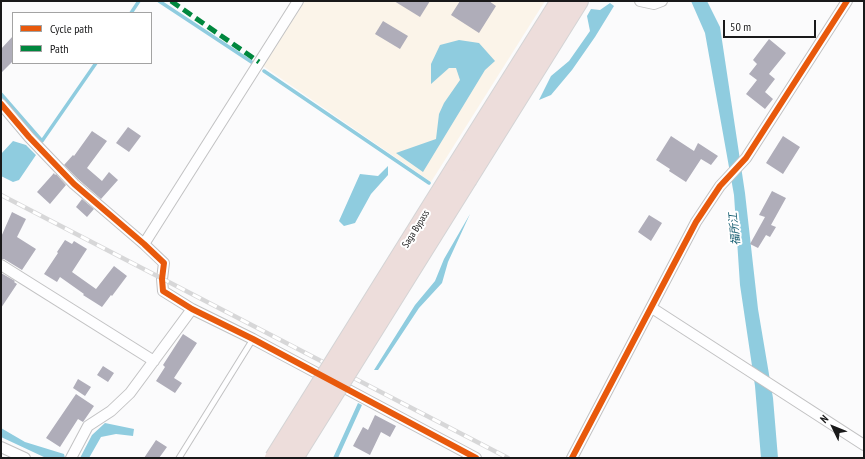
<!DOCTYPE html>
<meta charset="utf-8">
<style>
body{margin:0}
#map{position:relative;width:865px;height:459px;overflow:hidden;background:#fbfbfc;font-family:"PT Sans Narrow",sans-serif}
canvas{display:block}
.frame{position:absolute;inset:0;border:2px solid #19191a;pointer-events:none}
.legend{position:absolute;left:12px;top:12px;width:140px;height:52px;box-sizing:border-box;background:#fff;border:1px solid #a3a3a3;margin:0;padding:5px 7px;list-style:none;font-size:12px;color:#19191a}
.legend li{display:flex;align-items:center;gap:8px;height:20px}
.legend b{width:20px;border:1px solid #a3a3a3}
.north{position:absolute;left:813px;top:407px;width:40px;height:40px;-webkit-text-stroke:3px #fff;paint-order:stroke;rotate:313deg;font-size:11px;font-weight:700;line-height:16px;text-align:center;color:#19191a}
.north::after{content:'';display:block;margin:auto;width:14px;height:18px;background:#19191a;clip-path:polygon(50% 0,100% 100%,50% 72%,0 100%)}
.scale{position:absolute;left:723px;top:20px;width:93px;height:18px;box-sizing:border-box;border:2px solid #19191a;border-top:0;padding-left:5px;font-size:12px;line-height:14px;white-space:nowrap;color:#19191a;-webkit-text-stroke:3px #fff;paint-order:stroke}
</style>
<div id="map">
<canvas width="865" height="459"></canvas>
<div class="frame"></div>
<ul class="legend">
<li><b style="height:5px;background:#e8590c"></b>Cycle path</li>
<li><b style="height:5px;background:#00873e"></b>Path</li>
</ul>
<div class="north">N</div>
<div class="scale">50 m</div>
</div>
<script>
const ctx = document.querySelector('canvas').getContext('2d');
ctx.lineJoin = 'round';
function fill(path, color) { ctx.fillStyle = color; ctx.fill(path, 'evenodd'); }
function stroke(path, color, width, dash) { ctx.strokeStyle = color; ctx.lineWidth = width; ctx.lineCap = dash ? 'butt' : 'round'; ctx.setLineDash(dash || []); ctx.stroke(path); }
function drawText(font, color, halo, rows, align = 'center') {
  ctx.font = font + ' "PT Sans Narrow","Noto Sans JP",sans-serif'; ctx.lineWidth = 4; ctx.setLineDash([]); ctx.textBaseline = 'middle'; ctx.strokeStyle = halo; ctx.fillStyle = color; for (const [text, x, y, turn = 0] of rows) {
    ctx.save(); ctx.translate(x, y); ctx.rotate((+turn || 0) * Math.PI / 180); ctx.textAlign = isNaN(turn) ? turn : align; if (halo) ctx.strokeText(text, 0, 0); ctx.fillText(text, 0, 0); ctx.restore();
  }
}
const industrial = new Path2D(`
 M305,1H545L431,182L263,66Z`);
const water = new Path2D(`
 M691,1H707L720,27L745,193L758,309L773,398L778,458H761L755,386L740,285L734,195L705,33Z
 M610,3L614,6L595,37L572,70L551,95L539,100L551,76L569,61L590,31L587,16L591,9L600,10Z
 M459,40L479,43L495,61L485,70L423,172L396,153L436,139L439,114L444,103L460,80L456,68H449L431,84V64L440,45Z
 M13,141L26,145L36,155L19,180L13,182L1,176V154Z
 M388,166V175L371,194L355,223L344,226L339,221L360,174L378,176Z
 M470,214L448,262L442,283L419,308L378,370H374L415,305L435,281L444,259Z
 M358,403L362,405L338,458H333Z
 M105,423L134,429L133,436L116,434L101,437L89,458H80L92,435Z
 M1,428L25,442L64,454L65,458H46L1,437Z`);
const stream = new Path2D(`
 M159,1L253,63
 M131,13L139,1
 M264,71L429,183
 M1,94L42,141L96,63`);
const building = new Path2D(`
 M394,1H430L420,17Z
 M460,1H489L496,6L479,33L451,15Z
 M383,21L408,36L400,49L375,34Z
 M13,36V61L1,73V49Z
 M769,39L786,53L769,74L775,79L765,92L773,99L765,109L746,94L757,80L749,74L757,64L753,60Z
 M128,127L141,136L129,152L116,143Z
 M92,131L107,141L87,168L102,181L109,172L118,180L101,199L78,179L64,165L73,155L74,156Z
 M671,136L694,151L698,143L718,156L711,165L701,159L686,182L669,171L670,169L656,160Z
 M783,136L800,147L783,174L766,163Z
 M54,173L55,175L56,174L66,185L50,204L37,192Z
 M772,191L786,198L771,225L776,227L770,237L766,235L758,248L750,244L765,217L759,215Z
 M82,199L94,209L87,217L76,207Z
 M12,212L26,219L17,237L36,249L22,270L4,259H1V237Z
 M649,215L662,223L651,241L638,232Z
 M65,240L72,244L74,241L87,249L72,272L96,289L114,266L127,276L112,296L111,295L102,307L83,295L84,294L60,277L57,282L44,274L58,253L57,252Z
 M1,273L15,281L14,282L17,284L1,308Z
 M183,334L197,343L174,378L182,383L175,393L156,381L165,367L163,365Z
 M103,366L114,373L108,382L97,375Z
 M78,379L91,387L85,396L73,388Z
 M76,394L94,406L83,422L78,419L60,447L46,438Z
 M375,415L396,426L390,437L381,432L370,455L353,446L363,427L368,430Z
 M156,440L167,447L159,458H144Z`);
const lane = new Path2D(`
 M179,458L253,339`);
const street = new Path2D(`
 M640,1L654,4L662,1
 M1,104L29,137L74,184L144,244L164,263L162,279L163,291L192,309L253,339L476,458
 M144,244L298,1
 M1,265L154,361
 M652,308L864,445
 M1,447L25,458
 M71,458L88,426L111,411L130,393L192,309
 M572,458L696,222L720,186L746,158L847,1`);
const highway = new Path2D(`
 M455,168L560,1
 M468,179L579,1`);
const rail = new Path2D(`
 M1,195L508,458`);
const highwayBridge = new Path2D(`
 M274,458L455,168
 M294,458L468,179`);
const quiet = new Path2D(`
 M171,1L259,62`);
const cycleway = new Path2D(`
 M1,104L29,137L74,184L144,244L164,263L162,279L163,291L192,309L253,339L476,458
 M572,458L696,222L720,186L746,158L847,1`);
const streetNames = [
 ["Saga Bypass",416,229,-58]
];
const waterNames = [
 ["福所江",735,229,-96]
];
fill(industrial, '#fbf4e9');
fill(water, '#8fccdf');
stroke(stream, '#8fccdf', 3.5);
fill(building, '#afadb9');
stroke(lane, '#c2c2c3', 7);
stroke(street, '#c2c2c3', 12);
stroke(highway, '#d4d4d5', 20);
stroke(lane, '#fefeff', 5);
stroke(street, '#fefeff', 10);
stroke(highway, '#eddddb', 18);
stroke(rail, '#d7d7d8', 4.5);
stroke(rail, '#fff', 3, [9]);
stroke(highwayBridge, '#d4d4d5', 20, []);
stroke(highwayBridge, '#eddddb', 18);
stroke(quiet, '#00873e', 5, [10, 5]);
stroke(cycleway, '#e8590c', 6);
drawText('10px', '#19191a', '#fff', streetNames);
drawText('italic 11px', '#185f72', '#fff', waterNames);
</script>
